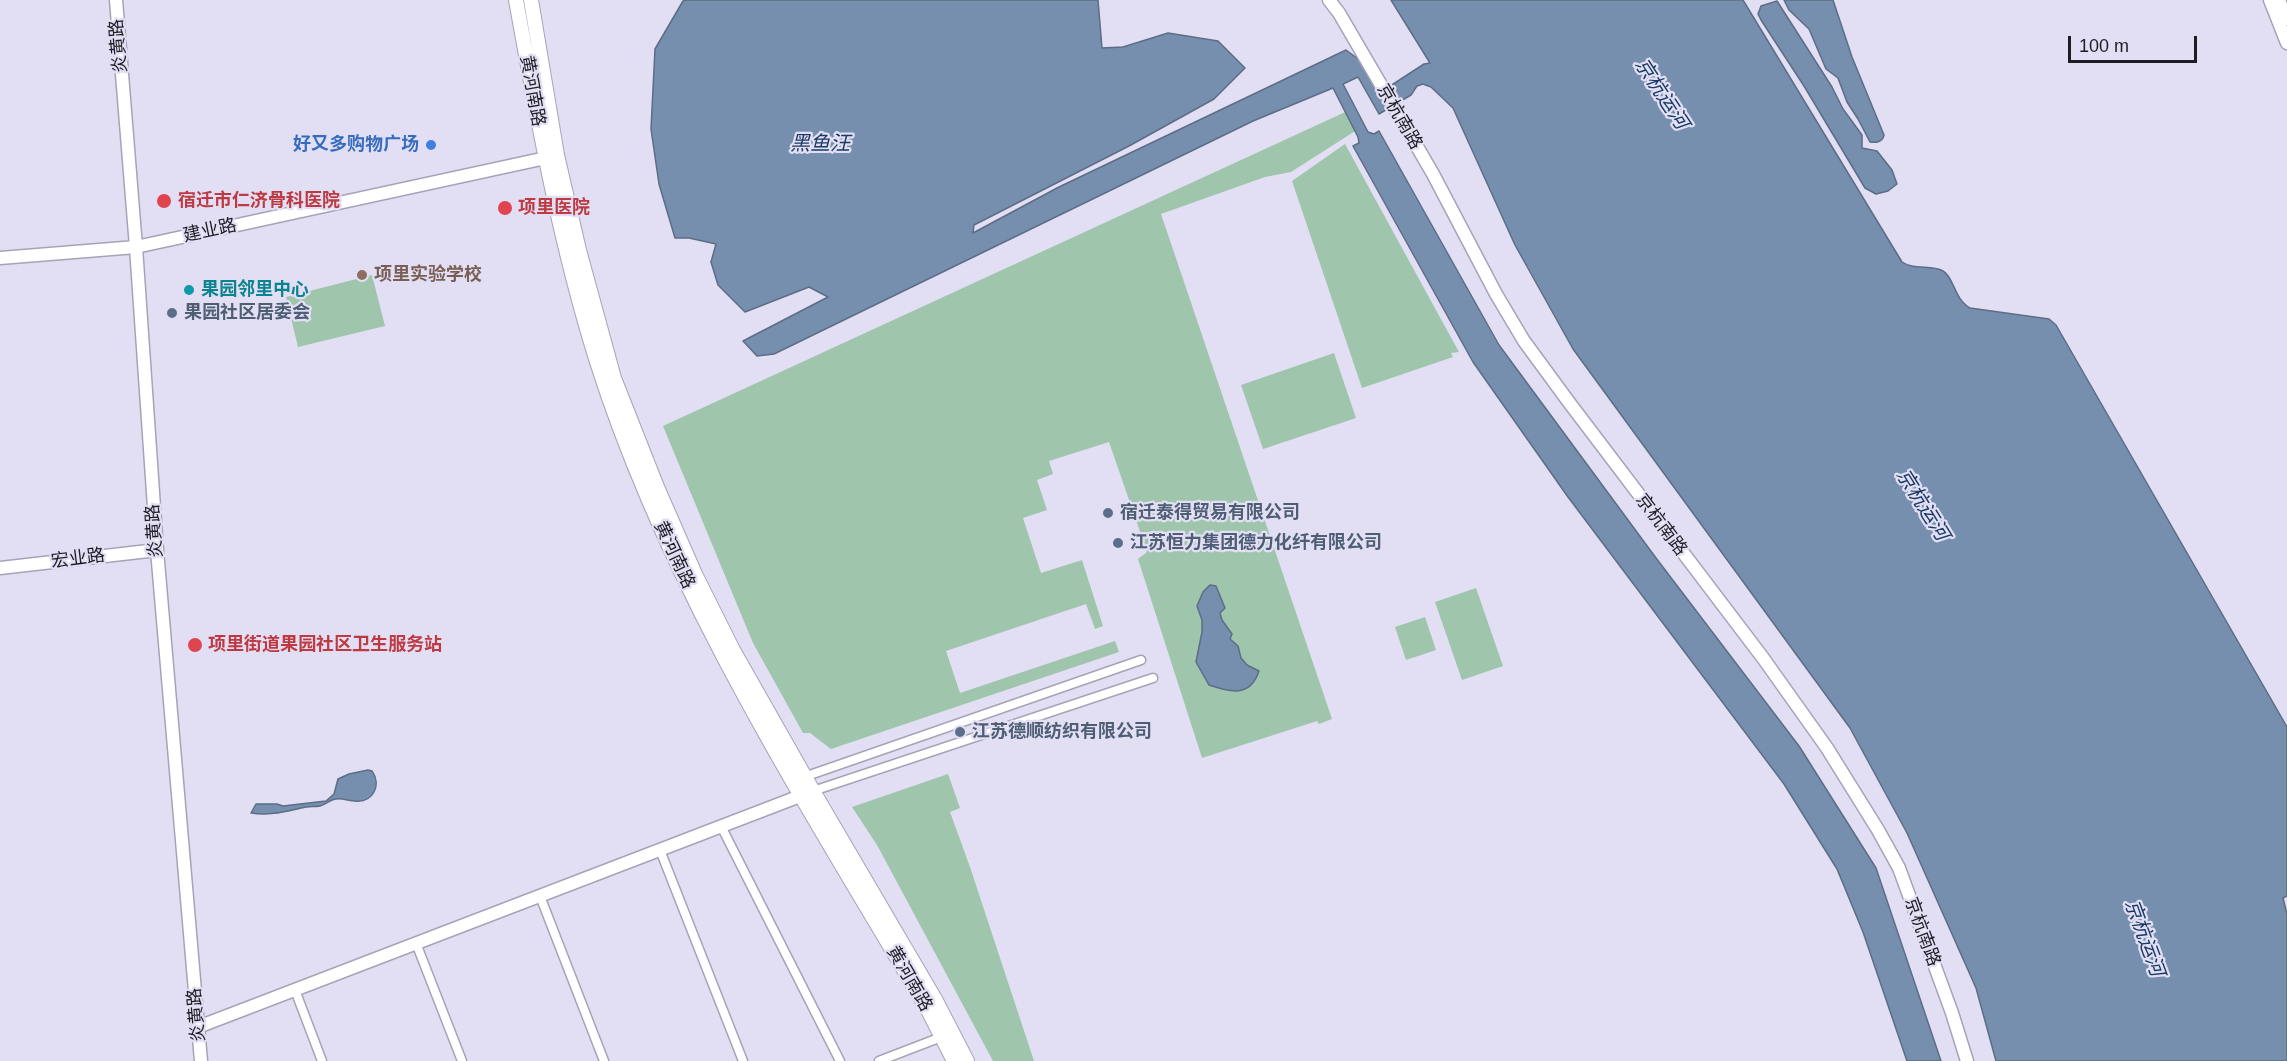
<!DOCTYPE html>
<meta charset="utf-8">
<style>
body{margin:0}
#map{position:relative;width:2287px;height:1061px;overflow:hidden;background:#e2dff4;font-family:Arial,sans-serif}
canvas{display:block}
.scale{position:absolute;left:2068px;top:36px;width:129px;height:27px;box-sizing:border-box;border:3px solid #1e1d24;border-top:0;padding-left:8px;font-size:18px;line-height:21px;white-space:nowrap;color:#1e1d24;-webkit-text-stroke:4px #e2dff4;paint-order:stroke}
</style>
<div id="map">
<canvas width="2287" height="1061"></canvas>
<div class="scale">100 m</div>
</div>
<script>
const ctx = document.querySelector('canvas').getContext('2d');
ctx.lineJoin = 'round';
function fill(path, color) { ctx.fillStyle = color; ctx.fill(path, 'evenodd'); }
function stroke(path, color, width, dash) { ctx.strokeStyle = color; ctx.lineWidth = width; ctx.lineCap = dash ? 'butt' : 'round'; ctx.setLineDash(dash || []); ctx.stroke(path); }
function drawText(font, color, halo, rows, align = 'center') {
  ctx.font = font + ' Arial,"Noto Sans SC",sans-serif'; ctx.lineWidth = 4.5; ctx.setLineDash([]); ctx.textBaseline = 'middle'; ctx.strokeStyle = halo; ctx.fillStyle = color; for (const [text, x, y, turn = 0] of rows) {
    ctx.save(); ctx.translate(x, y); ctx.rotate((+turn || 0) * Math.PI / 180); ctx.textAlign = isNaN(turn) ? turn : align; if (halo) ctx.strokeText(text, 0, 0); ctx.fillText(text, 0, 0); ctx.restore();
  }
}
const green = new Path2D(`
 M1354,108L1363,126L1291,172L1265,177L1161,214L1332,719L1319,724L1317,721L1202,758L1138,559L1147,552L1109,442L1049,461L1053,474L1037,480L1047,510L1023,518L1041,573L1082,560L1103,626L1095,629L1086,604L946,651L960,693L1115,641L1119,652L831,749L810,733H803L753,643L663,426Z
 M1345,144L1459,352L1451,353L1453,357L1362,388L1292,181Z
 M372,275L385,326L298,347L286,297Z
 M1334,353L1356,418L1263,449L1241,385Z
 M1476,588L1503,666L1462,680L1435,602Z
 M1425,617L1436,650L1406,660L1395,627Z
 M948,774L960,808L950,812L970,867L1034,1061H993L877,845L852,807Z`);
const water = new Path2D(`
 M686,0H1098L1102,48L1123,47L1168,33L1218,41L1245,68L1214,99L1129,146L974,225L973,233L1059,187L1346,50L1365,64L1381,92L1424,64L1430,63L1391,0H1743L1902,262C1915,271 1931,264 1943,271C1954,277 1954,299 1970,308L2049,319L2056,325L2287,727V896L2283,898L2287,914V1061H1996L1976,988L1907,833L1850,728L1573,349L1515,245L1453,108L1431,87L1423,84L1417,86L1411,95L1379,114L1358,77L1343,84L1368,132L1374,134L1379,131L1499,345L1656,558L1799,746L1876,868L1941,1061H1907L1863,932L1837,869L1784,784L1568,497L1473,362L1353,146L1359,143L1358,137L1333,88L1253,121L774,354L757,356L743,341L828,297L809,287L745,312L718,285L711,262L716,244L689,238H675L659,184L651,129L655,49L683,1Z
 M1784,0H1833L1852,57L1884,135C1883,142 1876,143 1870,142L1858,119L1847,102L1838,78L1826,69L1809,29L1789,10Z
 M1777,1L1832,87L1843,109L1862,135V148L1877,151L1892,170L1897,184L1888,191L1876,194L1865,188L1804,86L1761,20L1758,14L1761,6Z
 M1210,585L1216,586L1225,608L1220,613L1222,620L1232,634L1230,639L1238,646L1241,658L1247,665L1259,671C1250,698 1230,692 1209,685L1196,662L1202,632V620L1197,606L1203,592Z
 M368,770L372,771C382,785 373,803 355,801C349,801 343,798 336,799C331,799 325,805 320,806C315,807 310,806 306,807C286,811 272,816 251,813L256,804H277L283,806L326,801L334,794L338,779L349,774Z`);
const street = new Path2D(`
 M801,778L1141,660
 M813,791L1153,678
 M721,826L840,1061
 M660,850L743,1061
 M540,896L604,1061
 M416,943L462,1061
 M295,990L322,1061
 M879,1061L944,1036`);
const secondary = new Path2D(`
 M116,0L136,247L157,550L201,1061
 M1329,0L1339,13L1433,174L1496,294L1524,341L1568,401L1763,658L1827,748L1878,830L1899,868L1952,1013L1967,1061
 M2270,0L2287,43
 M2279,0L2287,19
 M0,258L136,247L555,156
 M0,568L157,550
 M198,1027L808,793`);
const primary = new Path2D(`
 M516,0C538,122 560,244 597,362C671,595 806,803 929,1012L954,1061
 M531,0L557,155L579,250L614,378L657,487L695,574L733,650L813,791L935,999L967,1061`);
const markers = [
 [431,145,6,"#3f7fe0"],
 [164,201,8,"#e0444e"],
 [505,208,8,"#e0444e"],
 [362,275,6,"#8d6e63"],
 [189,290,6,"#0f9aa8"],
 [172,313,6,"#5c6f8a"],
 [1108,513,6,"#5c6f8a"],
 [1118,543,6,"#5c6f8a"],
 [195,645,8,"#e0444e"],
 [960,732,6,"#5c6f8a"]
];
const streetNames = [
 ["炎黄路",119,46,-95],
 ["黄河南路",532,91,80],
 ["京杭南路",1399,117,60],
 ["建业路",210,231,-12],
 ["京杭南路",1661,525,53],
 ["炎黄路",155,531,-94],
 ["黄河南路",674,555,65],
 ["宏业路",78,559,-7],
 ["京杭南路",1922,932,70],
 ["黄河南路",909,979,60],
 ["炎黄路",197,1015,-95]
];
const shopNames = [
 ["好又多购物广场",419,145]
];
const healthNames = [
 ["宿迁市仁济骨科医院",178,201],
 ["项里医院",518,208],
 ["项里街道果园社区卫生服务站",208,645]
];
const educationNames = [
 ["项里实验学校",374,275]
];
const cultureNames = [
 ["果园邻里中心",201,290]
];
const serviceNames = [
 ["果园社区居委会",184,313],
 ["宿迁泰得贸易有限公司",1120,513],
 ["江苏恒力集团德力化纤有限公司",1130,543],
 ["江苏德顺纺织有限公司",972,732]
];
const waterNames = [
 ["京杭运河",1661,94,57],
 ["黑鱼汪",820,144],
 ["京杭运河",1922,505,58],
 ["京杭运河",2144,938,70]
];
fill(green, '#9fc5ad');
fill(water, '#778fae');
stroke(water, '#5c6d85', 1.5);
stroke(street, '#a6a3b7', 11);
stroke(secondary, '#a6a3b7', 15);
stroke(primary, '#a6a3b7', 16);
stroke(street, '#fff', 8);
stroke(secondary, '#fff', 12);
stroke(primary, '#fff', 14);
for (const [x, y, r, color] of markers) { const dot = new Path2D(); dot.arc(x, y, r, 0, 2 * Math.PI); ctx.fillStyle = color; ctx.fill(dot); stroke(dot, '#e2dff4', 2); }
drawText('18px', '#1e1d24', '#e2dff4', streetNames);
drawText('bold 18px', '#366cbe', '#e2dff4', shopNames, 'right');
drawText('bold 18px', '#be3a42', '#e2dff4', healthNames, 'left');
drawText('bold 18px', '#785e54', '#e2dff4', educationNames, 'left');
drawText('bold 18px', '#0d838f', '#e2dff4', cultureNames, 'left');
drawText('bold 18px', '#4e5e75', '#e2dff4', serviceNames, 'left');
drawText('italic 20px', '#183a64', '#e2dff4', waterNames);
</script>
